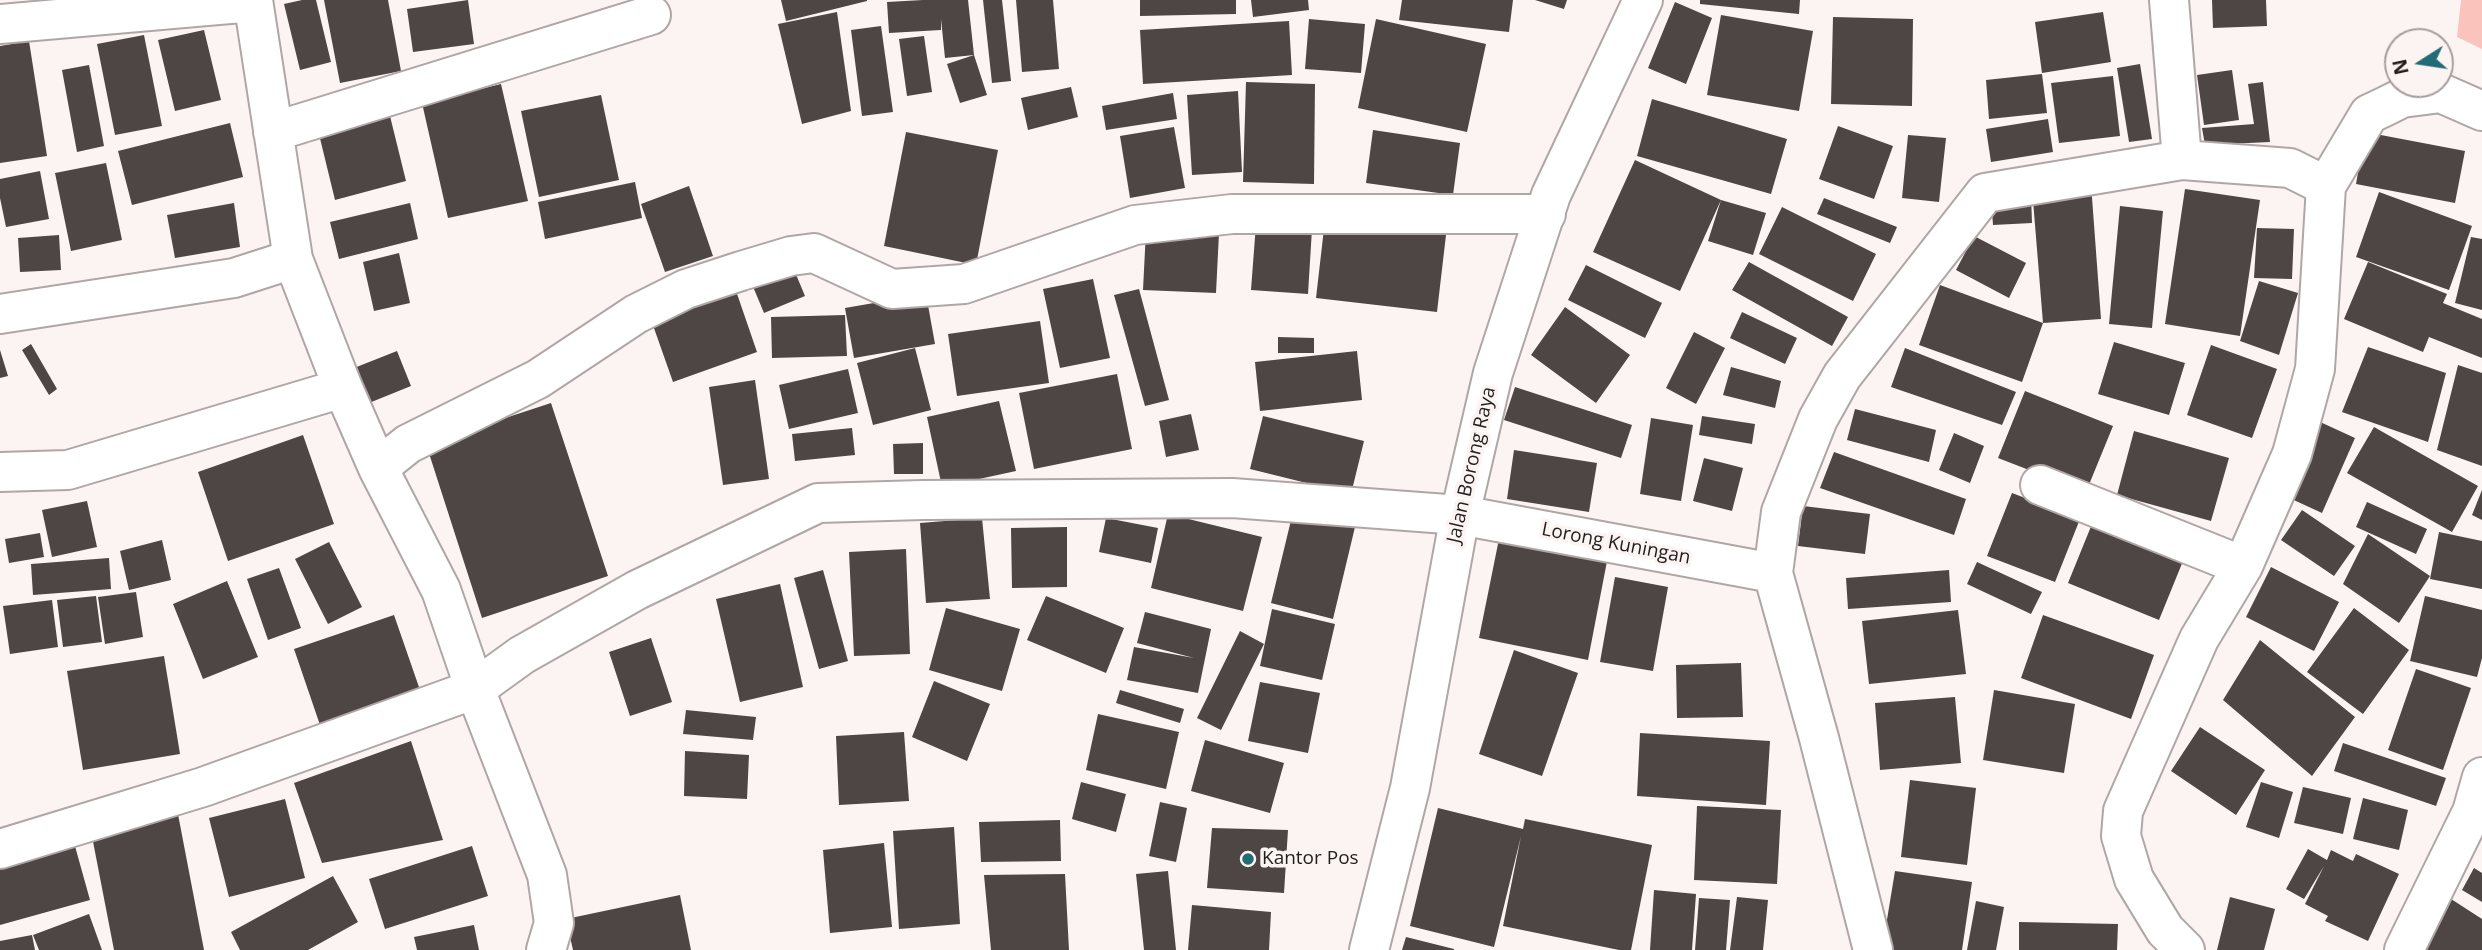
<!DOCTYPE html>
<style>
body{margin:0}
#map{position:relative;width:2482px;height:950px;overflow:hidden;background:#fcf4f2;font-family:"Open Sans",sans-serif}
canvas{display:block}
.north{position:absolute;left:2384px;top:28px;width:70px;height:70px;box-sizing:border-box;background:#fcf4f2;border:2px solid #a49e9d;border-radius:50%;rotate:258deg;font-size:19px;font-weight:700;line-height:28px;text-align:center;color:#211e1e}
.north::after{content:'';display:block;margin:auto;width:24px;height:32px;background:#226c76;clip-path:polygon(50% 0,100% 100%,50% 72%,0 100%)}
</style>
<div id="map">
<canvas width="2482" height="950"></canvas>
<div class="north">N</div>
</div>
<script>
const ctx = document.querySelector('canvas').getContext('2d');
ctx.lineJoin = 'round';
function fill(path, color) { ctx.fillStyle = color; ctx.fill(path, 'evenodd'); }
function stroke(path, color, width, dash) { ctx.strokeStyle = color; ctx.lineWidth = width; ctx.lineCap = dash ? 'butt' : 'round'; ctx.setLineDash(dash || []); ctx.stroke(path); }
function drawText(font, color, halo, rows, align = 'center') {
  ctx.font = font + ' "Open Sans",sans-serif'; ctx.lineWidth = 7; ctx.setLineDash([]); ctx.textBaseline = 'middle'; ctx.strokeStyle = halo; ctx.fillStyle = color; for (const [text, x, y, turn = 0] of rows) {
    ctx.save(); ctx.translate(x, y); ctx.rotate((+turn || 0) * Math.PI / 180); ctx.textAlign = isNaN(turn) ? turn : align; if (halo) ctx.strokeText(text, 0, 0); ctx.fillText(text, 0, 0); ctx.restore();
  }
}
const green = new Path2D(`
 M2461,0H2482V49L2457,37Z`);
const building = new Path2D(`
 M302,0H316L331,62L300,70L284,4Z
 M324,0H388L401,71L340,83Z
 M468,0L474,44L413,52L407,9Z
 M781,0H867V1L786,21Z
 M923,0H968L974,55L945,58L941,19V30L889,33L887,2Z
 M983,0H1002L1011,81L992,83Z
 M1016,0H1053L1059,69L1022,72Z
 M1140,0H1236V14L1140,16Z
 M1251,0H1308L1309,10L1253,17Z
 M1402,0H1513L1509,32L1399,20Z
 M1535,0H1567L1564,9Z
 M1700,0H1800L1799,14L1700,4Z
 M2212,0H2266L2267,26L2213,28Z
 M1675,2L1712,18L1686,84L1648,68Z
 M837,12L851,111L802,124L778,24Z
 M2103,12L2111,62L2042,73L2035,22Z
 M1721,15L1813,31L1799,111L1707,95Z
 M1833,17L1913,19L1912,106L1831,104Z
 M1309,19L1365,24L1361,73L1305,69Z
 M1376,19L1486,44L1467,132L1358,108Z
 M1289,21L1292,75L1143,84L1140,30Z
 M881,26L893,112L862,116L851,30Z
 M204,30L221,100L175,111L158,40Z
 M144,35L162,126L115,135L97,44Z
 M924,36L932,92L907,96L899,39Z
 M29,41L47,156L0,163V46Z
 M974,55L987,95L960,103L947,64Z
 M2140,64L2152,139L2129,142L2117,68Z
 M89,65L104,146L77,152L62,70Z
 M2232,70L2239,120L2204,125L2197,75Z
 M2042,74L2047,113L1989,119L1986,80Z
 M2113,76L2120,136L2059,143L2051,83Z
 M1246,82L1315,84L1314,184L1243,182Z
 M2263,82L2270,142L2205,145L2202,128L2254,124L2248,84Z
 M501,84L528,201L448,218L422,103Z
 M1071,87L1078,117L1028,130L1021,98Z
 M1238,91L1242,172L1192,175L1187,95Z
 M1173,93L1177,119L1106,130L1102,106Z
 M601,95L619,180L539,197L521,111Z
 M1652,99L1787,139L1771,194L1637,156Z
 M388,108L406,181L335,200L317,126Z
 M2048,119L2053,152L1991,162L1986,129Z
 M230,123L243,177L132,205L118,151Z
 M1838,126L1893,146L1874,199L1819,179Z
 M1174,127L1185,188L1130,198L1120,136Z
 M1373,130L1460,143L1453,195L1366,183Z
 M906,132L998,150L976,265L884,246Z
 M2365,132L2465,151L2455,203L2356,184Z
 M1908,135L1946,138L1939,202L1902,198Z
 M1635,160L1721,200L1766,213L1753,255L1708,241L1721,200L1680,291L1593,252Z
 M106,163L122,240L71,251L55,173Z
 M40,171L49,219L6,227L0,198V179Z
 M635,182L642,218L545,239L538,202Z
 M2091,184L2101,319L2043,323L2032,188Z
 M689,186L713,256L665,272L641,204Z
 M2185,189L2260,200L2240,336L2165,324Z
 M2379,192L2472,226L2449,290L2356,257Z
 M2031,195L2032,223L1993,225L1991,198Z
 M1824,198L1897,227L1890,243L1817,214Z
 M234,203L240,247L175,258L167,215Z
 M410,203L418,239L339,259L330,222Z
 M2120,206L2163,211L2152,328L2109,324Z
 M1782,207L1876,254L1853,301L1759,254Z
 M1325,220L1446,235L1437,312L1316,298Z
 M1256,224L1312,229L1308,294L1251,290Z
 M2257,228L2294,229L2292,279L2254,278Z
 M1146,230L1219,233L1216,293L1143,290Z
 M59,235L61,270L20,272L18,238Z
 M1974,236L2026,263L2009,298L1956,270Z
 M2471,237L2482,239V310L2455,303Z
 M399,253L410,303L374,311L363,262Z
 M790,260L805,296L764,313L749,277Z
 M1749,262L1848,317L1832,346L1732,290Z
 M2368,262L2447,294L2443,303L2482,319V358L2429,337L2423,352L2344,319Z
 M1586,265L1662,303L1645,338L1568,300Z
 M1093,279L1110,358L1060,368L1043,289Z
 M2259,281L2298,293L2279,355L2240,341Z
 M734,285L757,352L673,382L649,314Z
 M1940,285L2043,323L2022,382L1919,345Z
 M1139,289L1169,400L1145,406L1114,295Z
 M926,294L935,344L854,358L845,308Z
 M1565,307L1630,355L1596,403L1531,355Z
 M1742,312L1797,338L1785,364L1730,338Z
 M845,315L847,356L772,358L771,317Z
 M1040,321L1049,383L957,396L948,334Z
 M1694,332L1725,348L1696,404L1666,388Z
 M1278,337L1314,338V353H1278Z
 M2114,342L2185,363L2169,415L2098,394Z
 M31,344L57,389L49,395L22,350Z
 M2211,345L2277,369L2252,438L2187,415Z
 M2368,347L2446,373L2428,442L2342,412Z
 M915,348L931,410L873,425L857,363Z
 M1905,348L2016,392L2002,425L1891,387Z
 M0,350L8,376L0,378Z
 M397,351L411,386L369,403L354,368Z
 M1357,351L1362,400L1260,411L1255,362Z
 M2458,365L2482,373V466L2437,450Z
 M1731,367L1781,381L1775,408L1723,395Z
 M848,369L858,413L789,429L779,385Z
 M1117,374L1132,449L1034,469L1019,393Z
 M755,380L769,479L723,485L709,387Z
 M1515,387L1632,425L1621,458L1504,420Z
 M2025,391L2113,426L2086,492L1998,458Z
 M999,401L1016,471L942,487L927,417Z
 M551,403L608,576L482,618L426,444Z
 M1855,409L1936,430L1929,462L1847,440Z
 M1191,414L1199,450L1166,457L1159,421Z
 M1263,416L1364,441L1351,494L1250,469Z
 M1702,416L1755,424L1752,444L1699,435Z
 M1651,418L1693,425L1681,501L1640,494Z
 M2318,421L2355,438L2322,513L2285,496Z
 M2374,427L2478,486L2452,532L2347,473Z
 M852,428L855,455L795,461L792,434Z
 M2134,431L2229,458L2211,521L2117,495Z
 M1954,433L1984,446L1970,483L1939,470Z
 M303,435L334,524L228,561L198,472Z
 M923,443V474H894L893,444Z
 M1514,450L1597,463L1589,512L1507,499Z
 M1834,452L1966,499L1954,535L1820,488Z
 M1704,458L1743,468L1732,511L1693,501Z
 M2482,490V520L2472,515Z
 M2012,493L2080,519L2055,582L1987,556Z
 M87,501L97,547L52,557L42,510Z
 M2367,502L2427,529L2416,554L2356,527Z
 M1803,506L1870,514L1865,554L1798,546Z
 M2302,510L2355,546L2334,576L2281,540Z
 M1293,512L1355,527L1333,619L1271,603Z
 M1168,514L1262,537L1243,611L1151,588Z
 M982,518L990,599L926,603L920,523Z
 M1106,518L1158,528L1151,563L1099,552Z
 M2092,524L2183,561L2159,620L2068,583Z
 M1067,527V587L1012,588L1011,528Z
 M2439,532L2482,541V589L2430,579Z
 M40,533L44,557L9,563L5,539Z
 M1500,534L1608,556L1588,660L1479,638Z
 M2368,534L2430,576L2399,623L2343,584Z
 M162,540L171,580L129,590L120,551Z
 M329,542L362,607L328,624L295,559Z
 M906,549L910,654L854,656L849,552Z
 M109,558L111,589L33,595L31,564Z
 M1977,562L2042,592L2031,614L1967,584Z
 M2271,567L2339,602L2314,651L2246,617Z
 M279,568L301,628L268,640L247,579Z
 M823,570L848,661L819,669L794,578Z
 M1949,570L1951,602L1848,609L1846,578Z
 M1615,577L1668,587L1653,671L1600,662Z
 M227,581L258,657L203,679L173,604Z
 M780,584L803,687L740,702L716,599Z
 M136,592L143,637L105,644L98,597Z
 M96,596L102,642L63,647L57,600Z
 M1046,596L1124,628L1106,673L1027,640Z
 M2425,596L2482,610V658L2477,677L2410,661Z
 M52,600L58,647L10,654L3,606Z
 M946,608L1020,629L1002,691L929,670Z
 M2354,608L2409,650L2363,714L2307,672Z
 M1272,609L1335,624L1322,680L1260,666Z
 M1958,610L1966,674L1869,684L1862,621Z
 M1145,612L1211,629L1198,693L1127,680L1134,647L1194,658L1137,643Z
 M394,615L420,690L320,725L294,649Z
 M2043,615L2154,655L2131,719L2021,678Z
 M1240,631L1264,644L1221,730L1197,718Z
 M651,638L672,702L630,716L609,652Z
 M2260,640L2355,717L2312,776L2223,700Z
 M1514,650L1578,673L1542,776L1479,754Z
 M164,656L180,754L83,770L67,671Z
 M1741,663L1743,717L1677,718L1676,665Z
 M2416,669L2471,688L2443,770L2388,750Z
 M934,681L990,704L967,761L912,737Z
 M1260,682L1320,693L1308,753L1248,741Z
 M1120,690L1184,709L1180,723L1116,703Z
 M1994,690L2075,704L2064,773L1983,760Z
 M1955,697L1961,763L1880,770L1875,703Z
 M686,710L756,717L753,740L683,734Z
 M1098,714L1179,732L1166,789L1086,770Z
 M2200,727L2265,770L2236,815L2171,771Z
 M904,732L909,801L839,805L836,736Z
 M1640,733L1770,741L1766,805L1637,796Z
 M1205,740L1284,763L1270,813L1191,791Z
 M411,741L443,840L322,863L294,783Z
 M2343,743L2446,778L2436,806L2334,771Z
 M685,751L749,755L747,799L684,796Z
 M1910,780L1976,788L1967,865L1901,857Z
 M1081,782L1126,794L1116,832L1072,819Z
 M2261,782L2293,792L2279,838L2246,827Z
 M2303,787L2351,798L2343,834L2294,823Z
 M2363,798L2408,810L2399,850L2353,839Z
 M285,799L305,878L229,897L209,818Z
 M1160,802L1187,808L1176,862L1149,856Z
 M1697,806L1781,810L1777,884L1694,880Z
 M1438,808L1523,829L1525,819L1652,845L1631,950H1619L1503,926L1521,836L1494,947L1410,926Z
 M177,809L204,950H114L90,826Z
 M1060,820L1061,861L981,862L979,822Z
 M954,827L960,924L899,929L893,831Z
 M1212,828L1288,830L1284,893L1207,888Z
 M73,839L90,900L0,925V859Z
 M884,843L892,927L830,933L823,850Z
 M472,846L488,896L385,929L369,879Z
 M2308,849L2327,860L2331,850L2353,861L2356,854L2399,874L2368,941L2325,921L2328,916L2305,904L2324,866L2304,899L2286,889Z
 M2474,868L2482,873V902L2462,890Z
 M1168,871L1176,950H1144L1136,874Z
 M1895,871L1972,882L1962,950H1882Z
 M1065,874L1069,950H991L984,875Z
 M333,876L358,922L308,950H240L231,932Z
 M1654,890L1696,894L1692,950H1650Z
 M680,895L691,950H573L566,919Z
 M1737,897L1768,900L1763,950H1730Z
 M2230,897L2275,909L2264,950H2217Z
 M2448,897L2482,919V950H2420Z
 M1699,898L1730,900L1726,950H1695Z
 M1976,901L2004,907L1996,950H1967Z
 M1192,905L1271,912L1269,950H1188Z
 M89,914L102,950H39L33,935Z
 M2019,922L2118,924L2117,950H2019Z
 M474,925L479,950H417L414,937Z
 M32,935L35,950H0V941Z
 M1406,937L1454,949V950H1402Z`);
const street = new Path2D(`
 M253,0L293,259L343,388L378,468L441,590L475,689L547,875L554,923L546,950
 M2169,0L2182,160
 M0,24L253,2
 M273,132L651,15
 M2326,186L2369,114L2384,107L2402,98L2441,93L2482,111
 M0,314L234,278L293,259
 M378,468L408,444L538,379L636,314L686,289L741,271L791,256L814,253L892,289L964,284L1135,225L1232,214H1546
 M0,472L68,470L343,388
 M2040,485L2243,566
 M0,849L203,787L475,689L522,655L637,590L818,503L923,500L1232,498L1460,515L1773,573
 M1873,950L1819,738L1773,573L1781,512L1818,419L1842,376L1985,193L2182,160L2290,168L2326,186L2315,369L2292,454L2243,566L2199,639L2123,811L2121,836L2134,879L2165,930L2185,950
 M2404,950L2472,812L2482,777`);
const secondary = new Path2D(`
 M1369,950L1410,788L1460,515L1493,373L1551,195L1643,0`);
const markers = [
 [1248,859,7,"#226c76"]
];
const streetNames = [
 ["Jalan Borong Raya",1472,465,-77],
 ["Lorong Kuningan",1616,544,11]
];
const poiNames = [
 ["Kantor Pos",1262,859]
];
fill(green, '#fac4bd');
fill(building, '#4d4645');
stroke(street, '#afa7a6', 42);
stroke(secondary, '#afa7a6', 42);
stroke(street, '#fff', 38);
stroke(secondary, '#fff', 38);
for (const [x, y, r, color] of markers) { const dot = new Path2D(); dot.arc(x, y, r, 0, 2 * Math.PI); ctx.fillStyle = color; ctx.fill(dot); stroke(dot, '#fcf4f2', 2.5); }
drawText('19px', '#211e1e', '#fcf4f2', streetNames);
drawText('19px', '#211e1e', '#fcf4f2', poiNames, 'left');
</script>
